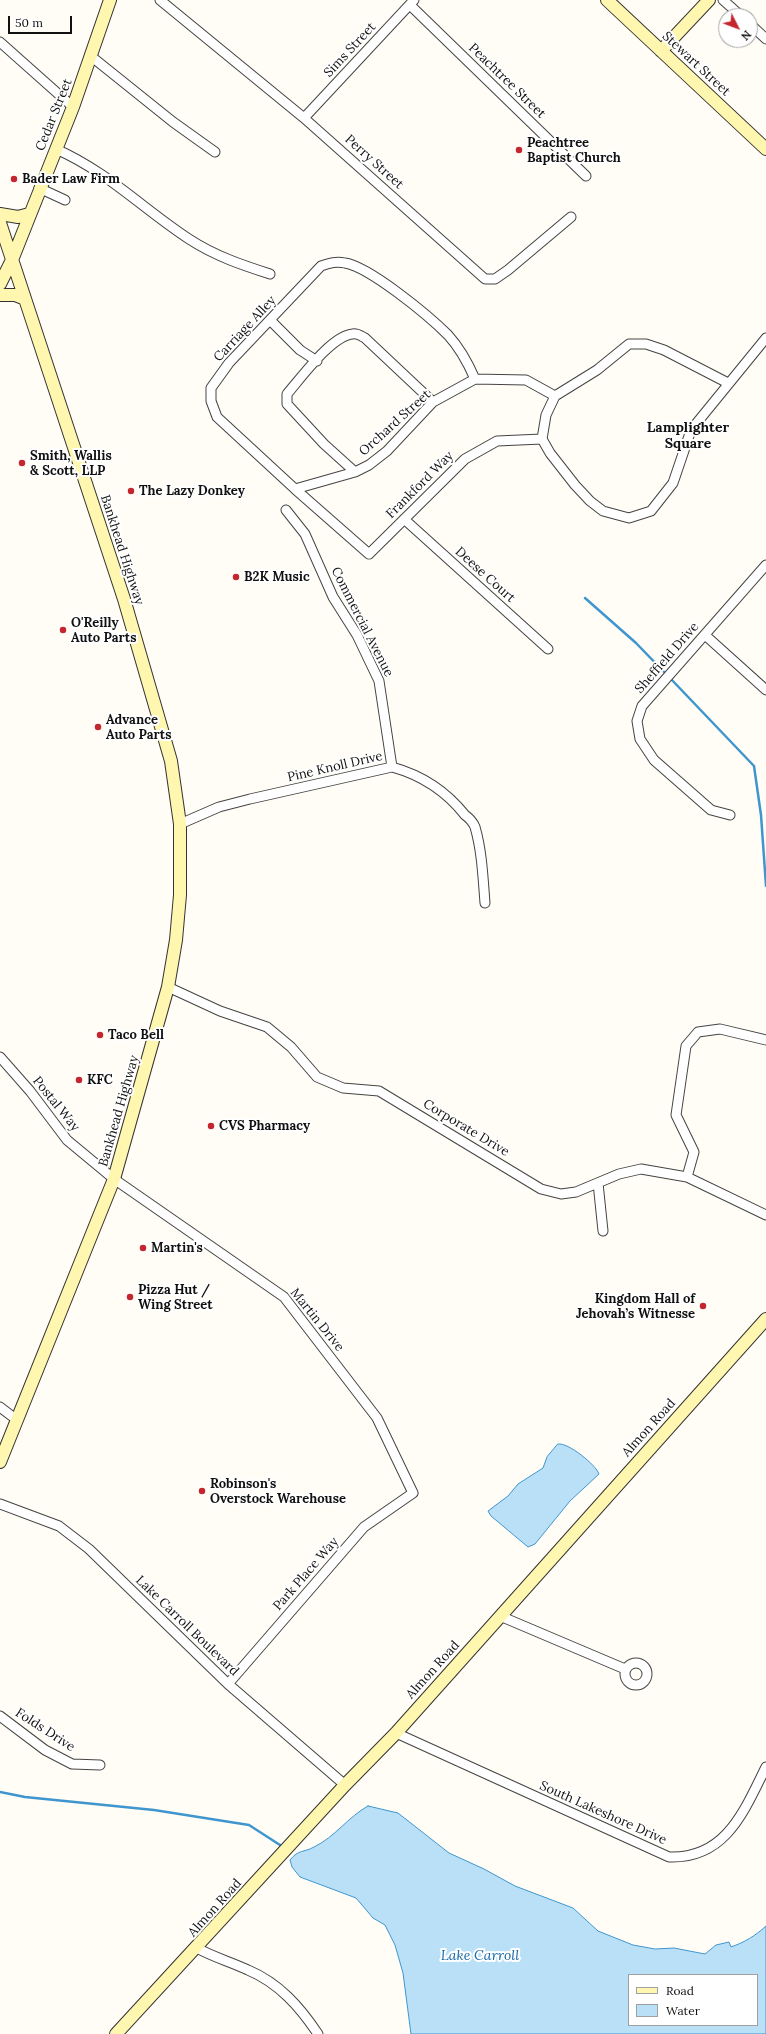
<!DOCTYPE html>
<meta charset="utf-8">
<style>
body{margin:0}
#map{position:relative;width:766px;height:2034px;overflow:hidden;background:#fffdf5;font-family:Lora,serif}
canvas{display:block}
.legend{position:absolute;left:628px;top:1974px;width:130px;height:52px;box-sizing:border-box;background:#fff;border:1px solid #a0a0a0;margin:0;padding:5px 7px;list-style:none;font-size:12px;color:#111}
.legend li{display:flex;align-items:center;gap:8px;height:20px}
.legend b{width:20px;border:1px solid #a0a0a0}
.north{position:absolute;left:718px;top:8px;width:40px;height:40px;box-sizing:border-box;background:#fff;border:1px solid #a0a0a0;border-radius:50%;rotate:132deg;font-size:11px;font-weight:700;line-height:16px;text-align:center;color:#111}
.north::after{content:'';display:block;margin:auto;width:14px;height:18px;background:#c4262e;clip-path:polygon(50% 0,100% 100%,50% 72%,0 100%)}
.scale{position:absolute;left:8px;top:16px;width:64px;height:18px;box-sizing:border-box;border:2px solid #111;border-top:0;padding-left:5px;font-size:12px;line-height:14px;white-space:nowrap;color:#111;-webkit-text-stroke:3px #fff;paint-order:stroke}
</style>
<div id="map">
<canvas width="766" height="2034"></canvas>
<ul class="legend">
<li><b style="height:5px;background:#fff6b0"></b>Road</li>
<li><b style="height:11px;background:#b9e0f7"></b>Water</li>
</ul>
<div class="north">N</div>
<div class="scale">50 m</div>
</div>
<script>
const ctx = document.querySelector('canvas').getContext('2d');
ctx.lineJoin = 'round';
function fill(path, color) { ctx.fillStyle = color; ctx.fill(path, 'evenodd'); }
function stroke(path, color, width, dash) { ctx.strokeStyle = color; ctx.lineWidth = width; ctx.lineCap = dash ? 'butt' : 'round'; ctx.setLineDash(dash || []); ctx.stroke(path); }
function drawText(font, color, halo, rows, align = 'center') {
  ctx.font = font + ' Lora,serif'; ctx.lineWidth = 4; ctx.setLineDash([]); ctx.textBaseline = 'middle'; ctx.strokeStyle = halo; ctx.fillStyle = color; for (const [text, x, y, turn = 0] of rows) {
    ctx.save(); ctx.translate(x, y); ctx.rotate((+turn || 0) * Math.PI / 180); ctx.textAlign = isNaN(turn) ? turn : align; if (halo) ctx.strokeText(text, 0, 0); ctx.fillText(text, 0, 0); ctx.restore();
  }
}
const water = new Path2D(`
 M558,1444C568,1442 596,1465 599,1474L570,1501L535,1544L528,1547L491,1516L488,1511L508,1496L518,1484L543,1468L547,1457Z
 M368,1806L398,1813L449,1853L484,1869L515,1886L573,1908L598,1931L633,1945L655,1949L674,1948L705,1954L716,1945L729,1942L731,1947C745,1942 755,1936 766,1926V2034H411L403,1973L395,1945L385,1925L373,1918L356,1898L300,1877L292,1867L290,1860C299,1849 303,1853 314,1847C335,1837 348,1817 368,1806ZM629,1975H757V2025H629Z`);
const stream = new Path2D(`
 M585,598L636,643L666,674
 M670,678L754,766L761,815L766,886
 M0,1792L25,1797L154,1810L249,1825L280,1845`);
const street = new Path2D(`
 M160,0L304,118L485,279H495L508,270L571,217
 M723,0L741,16
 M410,5L586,176
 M750,24L766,39
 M0,42L73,107
 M92,57L173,122L215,152
 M304,118L414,0
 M56,149C108,172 143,209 189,239C215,256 242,265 270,274
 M39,188L65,200
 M271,321L300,350L317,361
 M475,379C468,363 460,348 448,335C429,316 370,267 345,263C336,261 330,263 321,266L229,363L211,388V401L217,417L295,489L369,554L465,459L497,441L542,439
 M728,383L664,350L646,344H629L597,370L555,396L546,415L542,439L550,453L575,485L590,501L603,511L629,518L651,511L673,483L691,430L766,338
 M355,472L324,444L287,404V394C301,378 332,335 353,334C357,333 361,336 365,338L433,402
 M295,489L355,472L369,465L387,451L433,402L475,379L526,380L555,396
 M286,510L305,534L333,597L357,635L379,681L392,767
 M404,519L548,649
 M705,635L766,690
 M730,815L711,810L654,760L640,739L637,721L642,706L766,565
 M180,824L219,807L250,799L392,767C421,775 446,791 465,815C469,818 473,822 475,827C482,851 483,878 485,903
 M168,987L220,1011L267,1027L291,1047L317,1077L343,1088L379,1091L541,1189L561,1194L576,1192L619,1174L641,1169L687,1177L766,1215
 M0,1057L30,1091L67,1140L114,1179L284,1297L377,1418L413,1493L364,1527L228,1684
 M687,1177L694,1152L676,1115L686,1046L698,1032L720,1029L766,1040
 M598,1183L603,1231
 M0,1407L17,1420
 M0,1504L59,1526L89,1549L228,1684L345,1785
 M500,1616L625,1669
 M625 1674a11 11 0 1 1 22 0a11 11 0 1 1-22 0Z
 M0,1716L45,1750L72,1764L100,1765
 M396,1733L669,1857C726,1859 744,1811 766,1767
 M197,1948C213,1957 231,1962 248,1970C279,1983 300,2007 318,2034`);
const secondary = new Path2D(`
 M607,0L766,149
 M661,51L709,0
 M0,214L18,217L29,214
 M0,223L124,599L171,761L180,824V895L176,940L168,987L114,1179L0,1462
 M0,284L12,260L73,107L110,0
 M0,295H15L25,299
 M116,2034L345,1785L396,1733L766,1319`);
const markers = [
 [519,150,4,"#c4262e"],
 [14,179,4,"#c4262e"],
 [22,463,4,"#c4262e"],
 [131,491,4,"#c4262e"],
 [236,577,4,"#c4262e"],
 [63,630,4,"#c4262e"],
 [98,727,4,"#c4262e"],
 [100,1035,4,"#c4262e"],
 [79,1080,4,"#c4262e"],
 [211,1126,4,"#c4262e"],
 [143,1248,4,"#c4262e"],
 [130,1297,4,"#c4262e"],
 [703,1306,4,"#c4262e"],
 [202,1491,4,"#c4262e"]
];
const streetNames = [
 ["Sims Street",350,50,-47],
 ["Stewart Street",696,64,43],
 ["Peachtree Street",507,81,44],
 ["Cedar Street",54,115,-68],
 ["Perry Street",374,162,42],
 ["Carriage Alley",245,329,-47],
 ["Orchard Street",395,423,-42],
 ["Frankford Way",420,485,-45],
 ["Bankhead Highway",122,550,72],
 ["Deese Court",485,575,42],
 ["Commercial Avenue",362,622,63],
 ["Sheffield Drive",667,658,-49],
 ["Pine Knoll Drive",335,767,-13],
 ["Postal Way",56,1104,51],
 ["Bankhead Highway",119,1111,-74],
 ["Corporate Drive",466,1128,31],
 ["Martin Drive",317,1320,51],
 ["Almon Road",649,1428,-48],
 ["Park Place Way",306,1574,-49],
 ["Lake Carroll Boulevard",187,1626,44],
 ["Almon Road",433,1670,-48],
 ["Folds Drive",45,1730,33],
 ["South Lakeshore Drive",603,1813,24],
 ["Almon Road",215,1908,-48]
];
const poiNames = [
 ["Peachtree",527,143],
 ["Baptist Church",527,158],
 ["Bader Law Firm",22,179],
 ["Smith, Wallis",30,456],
 ["& Scott, LLP",30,471],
 ["The Lazy Donkey",139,491],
 ["B2K Music",244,577],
 ["O'Reilly",71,623],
 ["Auto Parts",71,638],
 ["Advance",106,720],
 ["Auto Parts",106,735],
 ["Taco Bell",108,1035],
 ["KFC",87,1080],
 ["CVS Pharmacy",219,1126],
 ["Martin's",151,1248],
 ["Pizza Hut /",138,1290],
 ["Wing Street",138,1305],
 ["Kingdom Hall of",695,1299,"right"],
 ["Jehovah’s Witnesse",695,1314,"right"],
 ["Robinson's",210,1484],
 ["Overstock Warehouse",210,1499]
];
const neighbourhoodNames = [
 ["Lamplighter",688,428],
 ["Square",688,444]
];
const waterNames = [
 ["Lake Carroll",480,1956]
];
fill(water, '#b9e0f7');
stroke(water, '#3f96cf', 1);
stroke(stream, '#3f96cf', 2.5);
stroke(street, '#444', 11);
stroke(secondary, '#333', 14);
stroke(street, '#fff', 9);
stroke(secondary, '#fff6b0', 12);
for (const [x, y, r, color] of markers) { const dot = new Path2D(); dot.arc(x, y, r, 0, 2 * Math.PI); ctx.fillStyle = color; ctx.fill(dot); stroke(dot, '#fff', 1.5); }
drawText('13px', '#111', '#fff', streetNames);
drawText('bold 13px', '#111', '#fff', poiNames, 'left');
drawText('bold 14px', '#111', '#fff', neighbourhoodNames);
drawText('italic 14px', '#1768a6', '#fff', waterNames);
</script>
